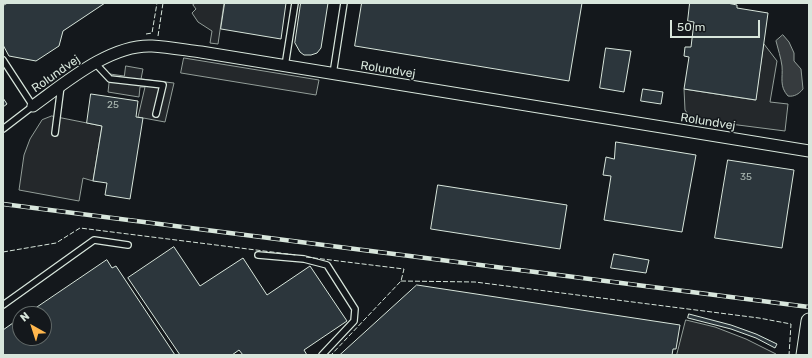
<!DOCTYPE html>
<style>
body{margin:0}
#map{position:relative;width:812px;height:358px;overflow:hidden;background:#14181c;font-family:Rubik,sans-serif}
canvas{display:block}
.frame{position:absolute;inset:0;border:4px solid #d8e6dc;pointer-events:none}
.north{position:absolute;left:12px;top:306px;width:40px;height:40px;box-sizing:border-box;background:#14181c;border:1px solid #626a69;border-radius:50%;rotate:321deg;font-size:11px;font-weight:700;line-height:16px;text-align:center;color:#d8e6dc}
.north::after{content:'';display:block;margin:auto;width:14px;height:18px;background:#ffb74d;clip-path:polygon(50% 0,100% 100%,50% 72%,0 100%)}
.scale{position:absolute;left:670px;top:20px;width:90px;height:18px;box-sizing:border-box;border:2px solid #d8e6dc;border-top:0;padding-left:5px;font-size:12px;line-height:14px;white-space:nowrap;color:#d8e6dc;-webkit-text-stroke:3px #14181c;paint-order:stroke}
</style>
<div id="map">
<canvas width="812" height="358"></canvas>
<div class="frame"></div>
<div class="north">N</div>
<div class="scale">50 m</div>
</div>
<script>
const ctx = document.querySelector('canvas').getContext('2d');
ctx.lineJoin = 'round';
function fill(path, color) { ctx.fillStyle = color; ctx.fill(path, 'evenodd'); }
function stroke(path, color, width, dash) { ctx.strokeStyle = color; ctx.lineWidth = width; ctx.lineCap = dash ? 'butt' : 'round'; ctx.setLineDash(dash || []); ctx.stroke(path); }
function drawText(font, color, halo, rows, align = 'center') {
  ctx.font = font + ' Rubik,sans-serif'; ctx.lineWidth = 3; ctx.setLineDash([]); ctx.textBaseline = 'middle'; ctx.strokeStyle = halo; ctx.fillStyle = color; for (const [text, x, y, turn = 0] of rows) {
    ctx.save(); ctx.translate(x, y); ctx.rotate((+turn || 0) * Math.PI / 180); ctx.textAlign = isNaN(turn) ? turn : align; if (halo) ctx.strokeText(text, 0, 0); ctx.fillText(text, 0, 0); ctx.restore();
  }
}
const parking = new Path2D(`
 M196,3H224L218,44L210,43L212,31L198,22L192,13L196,9L193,5Z
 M764,44L777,61L770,102L788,104L785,131L691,119L685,110L684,89L755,100Z
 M184,58L319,80L316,95L181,73Z
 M126,66L143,69L141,79L174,83L165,122L138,117L145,87H140L139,97L108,92L110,74L124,76Z
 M52,116L102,126L93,181L83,178L79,201L19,190L24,155L30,139L42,120Z
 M686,320L715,327L746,339L776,354V355H677Z`);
const water = new Path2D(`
 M783,35L789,42L794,53V61L801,69L803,89C799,94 794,97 788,96C779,86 783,78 782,66C781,58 778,49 776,41Z`);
const building = new Path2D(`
 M8,3H105L63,31L59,46L36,61L9,56L3,45V6Z
 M225,3H286L281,39L221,29Z
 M301,3H328L321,48L317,53L311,55H304L300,52L295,43Z
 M362,3H582L569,81L355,46Z
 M690,3H727L737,5V8L768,13L756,100L684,89L689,57L684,56L685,47H691L694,22L688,21Z
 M606,48L631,51L624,92L600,88Z
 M643,89L663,92L661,104L641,101Z
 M91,94L138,101L136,117L143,118L130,199L105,195L107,183L93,181L102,126L87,123Z
 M3,98L7,104L3,107Z
 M616,142L696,155L682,232L604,220L611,176L603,175L606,157L614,159Z
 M728,160L794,170L782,248L715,238Z
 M438,185L567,205L560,249L431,229Z
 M174,247L200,286L243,258L267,295L310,266L347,321L304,350L307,355H243L239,350L232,355H180L128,278Z
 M614,254L649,260L646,273L611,268Z
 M107,260L112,268L116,266L175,355H3V330L20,318V338H44V314H27Z
 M417,285L680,325L676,349H673L672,355H340Z
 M689,314L731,325L756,334L777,344L775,348L756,338L731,329L688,318Z`);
const lane = new Path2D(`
 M3,60L33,106L3,129
 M95,63L110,79L163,85L156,114
 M285,66L295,3
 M333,74L344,3
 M55,133L61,86
 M258,255L304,259L327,265L355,309L354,321L322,355
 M3,305L94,240L128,245`);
const street = new Path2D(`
 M33,106C65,83 110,44 152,46C168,47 185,50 201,52L809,151`);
const secondary = new Path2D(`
 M804,355L809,321`);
const rail = new Path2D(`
 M3,204L809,307`);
const fence = new Path2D(`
 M146,34L152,33L157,3
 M158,36L163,3
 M3,252L56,243L80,228L296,255
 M306,257L404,269L401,281L331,355
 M401,281L475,282L759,318L791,324L789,355`);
const numberNames = [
 ["25",113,105],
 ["35",746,177]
];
const streetNames = [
 ["Rolundvej",388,70,9],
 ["Rolundvej",56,74,-35],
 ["Rolundvej",708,122,9]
];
fill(parking, '#24282b');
stroke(parking, '#939e99', 1);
fill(water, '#363b3e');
stroke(water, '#939e99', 1);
fill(building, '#2c363c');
stroke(building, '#d8e6dc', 1);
stroke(lane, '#d8e6dc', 8);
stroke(street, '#d8e6dc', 13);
stroke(secondary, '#d8e6dc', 17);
stroke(lane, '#14181c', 5.5);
stroke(street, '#14181c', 11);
stroke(secondary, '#14181c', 15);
stroke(rail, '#d8e6dc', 4.5);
stroke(rail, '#14181c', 3, [9]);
stroke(fence, '#d8e6dc', 1, [5, 2]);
drawText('10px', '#adbab4', null, numberNames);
drawText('12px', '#d8e6dc', '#14181c', streetNames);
</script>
